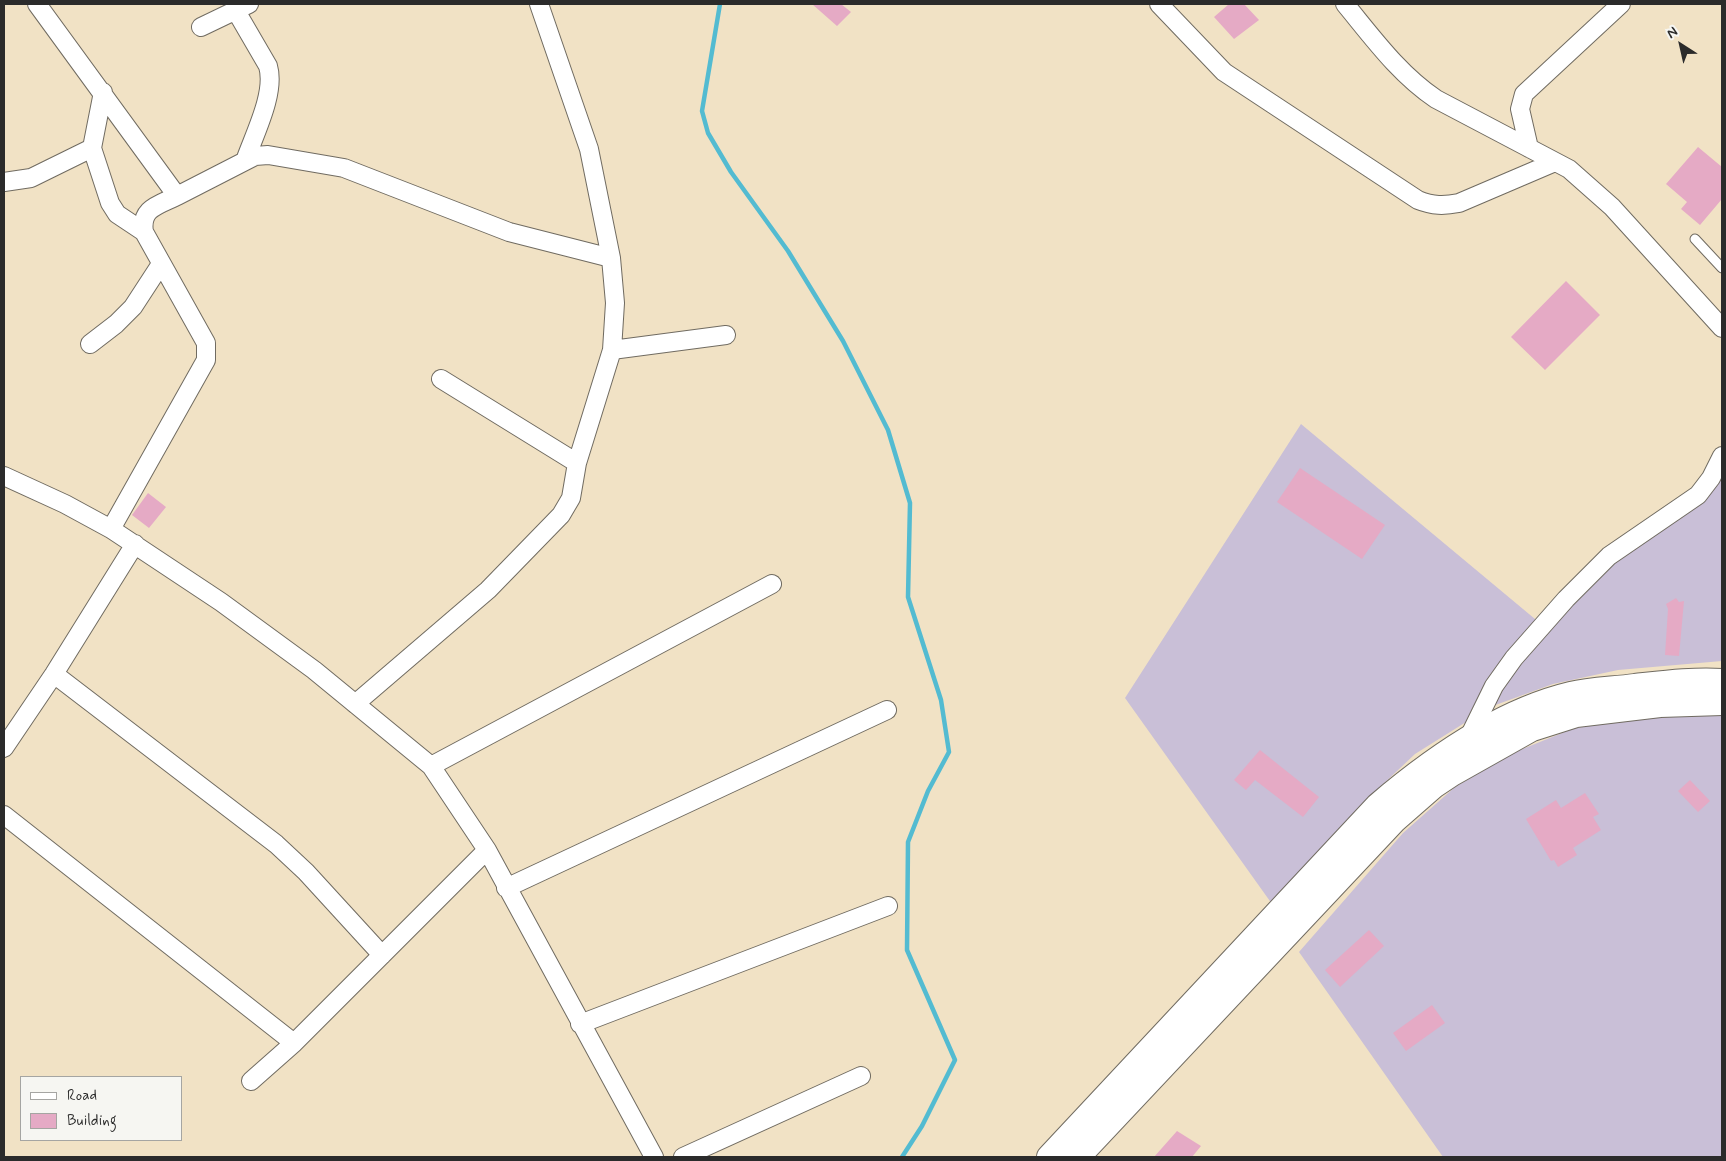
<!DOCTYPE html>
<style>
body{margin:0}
#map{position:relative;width:1726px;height:1161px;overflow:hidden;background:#f1e2c5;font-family:Mynerve,sans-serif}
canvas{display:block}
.frame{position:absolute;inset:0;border:5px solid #2b2b2b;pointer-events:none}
.legend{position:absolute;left:20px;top:1076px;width:162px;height:65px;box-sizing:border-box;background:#f6f6f2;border:1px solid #a5a5a2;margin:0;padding:6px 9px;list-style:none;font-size:15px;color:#2b2b2b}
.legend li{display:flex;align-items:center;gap:10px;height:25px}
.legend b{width:25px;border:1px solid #a5a5a2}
.north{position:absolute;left:1656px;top:20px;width:50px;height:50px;-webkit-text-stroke:4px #f6f6f2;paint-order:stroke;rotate:325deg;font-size:14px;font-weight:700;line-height:20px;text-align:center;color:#2b2b2b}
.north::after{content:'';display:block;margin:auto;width:18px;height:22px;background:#2b2b2b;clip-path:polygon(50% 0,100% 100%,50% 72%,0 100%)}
</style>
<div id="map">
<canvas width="1726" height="1161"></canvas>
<div class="frame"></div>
<ul class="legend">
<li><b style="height:6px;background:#fff"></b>Road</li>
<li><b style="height:14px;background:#e5aac5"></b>Building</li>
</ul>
<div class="north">N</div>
</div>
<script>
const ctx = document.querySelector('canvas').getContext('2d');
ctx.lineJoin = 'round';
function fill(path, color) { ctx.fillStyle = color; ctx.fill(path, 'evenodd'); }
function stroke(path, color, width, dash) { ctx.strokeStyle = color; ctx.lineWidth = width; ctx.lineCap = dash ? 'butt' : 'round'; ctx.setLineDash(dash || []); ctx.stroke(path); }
const industrial = new Path2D(`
 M1301,424L1547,629L1585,586L1722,466V661L1618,670L1553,684L1490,707L1415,754L1359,807L1272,904L1125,698Z
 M1722,707V1157H1443L1299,952L1403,833L1455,787L1510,754L1572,729L1636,716Z`);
const stream = new Path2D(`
 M720,4L702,111L708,133L731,172L788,251L843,341L888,430L910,503L908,597L941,700L949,752L928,791L908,842L907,950L955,1060L922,1126L902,1157`);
const building = new Path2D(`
 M812,4H841L851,12L837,26Z
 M1229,4H1244L1259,20L1234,39L1214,17Z
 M1698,147L1722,167V199L1700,225L1681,209L1687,202L1666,184Z
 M1566,281L1600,315L1545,370L1511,337Z
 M1300,468L1385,525L1362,559L1277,502Z
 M148,493L166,507L149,528L132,515Z
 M1676,598L1679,602L1684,601L1679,656L1665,655L1668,609L1666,604Z
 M1260,750L1319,797L1303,817L1255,780L1246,790L1234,780Z
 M1690,780L1710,801L1698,812L1678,791Z
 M1585,793L1599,814L1593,817L1601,830L1573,848L1577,855L1558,867L1554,860L1551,861L1526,819L1556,800L1561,808Z
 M1369,930L1384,946L1340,987L1325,970Z
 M1432,1005L1445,1023L1406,1051L1393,1033Z
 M1177,1131L1201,1146L1192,1157H1154Z`);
const lane = new Path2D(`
 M1695,239L1722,268`);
const street = new Path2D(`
 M37,4L177,196L255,156L268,155L344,168L509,232L611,258
 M1159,4L1224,72L1418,200C1433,206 1444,206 1459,203L1555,162
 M1345,4C1373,38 1399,74 1436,99L1569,169L1612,207L1722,328
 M236,11L268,66C276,93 254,135 245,161
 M201,27L249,4
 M103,92L92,148L110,203L117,214L144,232
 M1529,148L1520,109L1524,94L1621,4
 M4,182L31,178L92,148
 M90,344L116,324L133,307L161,264
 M612,350L726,335
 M441,379L577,463
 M4,476L65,504L111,529L221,602L314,670L431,766L487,850L654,1157
 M111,529L206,360V343L144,232C140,208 159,205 177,196
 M54,674L276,844L306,872L382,955
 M355,704L488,590L561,515L571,498L577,463L612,350L615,303L611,258L589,149L539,4
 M1467,741L1494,686L1514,658L1566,599L1609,556L1698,495L1711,478L1722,456
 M4,748L54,674L135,544
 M431,766L772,584
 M4,815L294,1043
 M506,888L887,710
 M580,1024L888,906
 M251,1081L294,1043L487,850
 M683,1157L861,1076`);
const secondary = new Path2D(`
 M1049,1157L1378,805C1433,758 1500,711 1571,694C1591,689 1614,689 1635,686C1663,683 1694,679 1722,681
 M1078,1157L1394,821L1434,786L1452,774L1532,729L1576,715L1660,705L1722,703`);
fill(industrial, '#c9bfd7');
stroke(stream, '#53bbd1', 4.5);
fill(building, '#e5aac5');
stroke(lane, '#706b61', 11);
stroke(street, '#706b61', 20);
stroke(secondary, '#706b61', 26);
stroke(lane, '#fff', 9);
stroke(street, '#fff', 18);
stroke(secondary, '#fff', 24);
</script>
